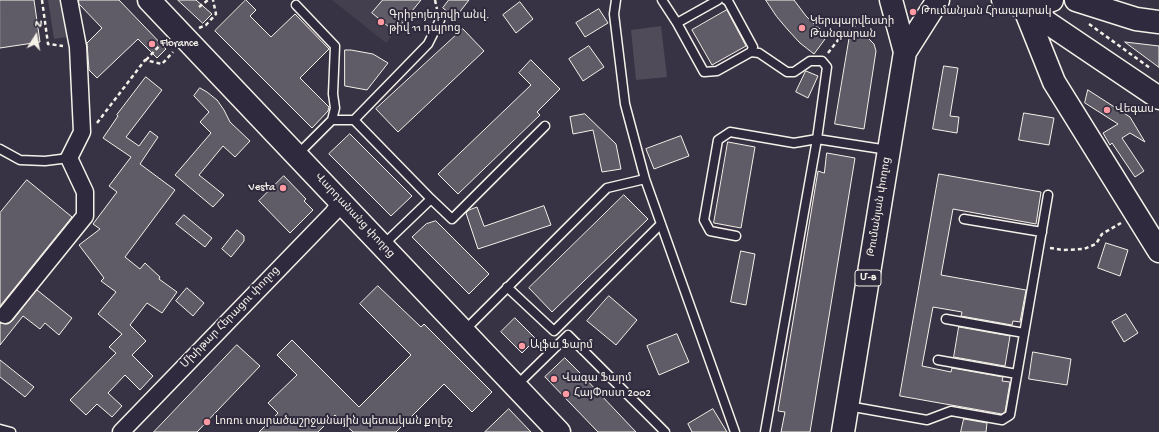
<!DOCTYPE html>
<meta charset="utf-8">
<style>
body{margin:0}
#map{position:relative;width:1159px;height:432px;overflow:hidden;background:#373244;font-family:"Gochi Hand",sans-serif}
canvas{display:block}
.north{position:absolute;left:16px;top:16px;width:40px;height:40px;-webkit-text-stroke:3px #2f2a3d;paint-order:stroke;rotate:11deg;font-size:11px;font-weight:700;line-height:16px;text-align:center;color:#f4f1e8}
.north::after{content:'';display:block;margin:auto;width:14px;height:18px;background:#f4f1e8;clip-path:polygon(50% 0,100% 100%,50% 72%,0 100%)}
</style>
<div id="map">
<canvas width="1159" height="432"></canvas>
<div class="north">N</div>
</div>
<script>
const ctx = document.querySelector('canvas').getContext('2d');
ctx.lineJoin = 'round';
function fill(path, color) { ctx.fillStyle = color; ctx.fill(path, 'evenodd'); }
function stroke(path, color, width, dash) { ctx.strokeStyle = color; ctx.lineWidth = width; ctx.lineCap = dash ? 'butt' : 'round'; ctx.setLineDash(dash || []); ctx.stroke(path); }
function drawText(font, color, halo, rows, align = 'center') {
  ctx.font = font + ' "Gochi Hand","Noto Sans Armenian",sans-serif'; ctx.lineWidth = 4; ctx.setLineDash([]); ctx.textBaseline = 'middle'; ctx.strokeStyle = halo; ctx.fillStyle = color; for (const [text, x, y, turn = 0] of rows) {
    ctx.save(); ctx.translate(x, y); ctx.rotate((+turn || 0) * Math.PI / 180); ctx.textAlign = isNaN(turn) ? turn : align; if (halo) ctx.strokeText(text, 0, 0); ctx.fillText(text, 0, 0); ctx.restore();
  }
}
const built = new Path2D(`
 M332,0H421L386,43Z`);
const green = new Path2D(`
 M48,0H62L67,37L54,39Z
 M661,26L667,77L636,80L631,30Z`);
const building = new Path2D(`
 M0,0H34L40,42L0,48Z
 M79,0H119L166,49L157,58L138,39L97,78L89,70L87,43L102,28L79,4Z
 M178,0H196L212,14L203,23Z
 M246,0L256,10L250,16L271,37L295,14L329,49L300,78L329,107L328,111L312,128L215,31Z
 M383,0H421L395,32L372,13Z
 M449,0H469L455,18L443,8Z
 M766,0H794L806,16L816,26L828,35L814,54L800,43L788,30L777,17Z
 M520,2L533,19L516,33L503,15Z
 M599,9L608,23L585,37L576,23Z
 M727,10L746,46L712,65L692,30Z
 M463,29L484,51L398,132L376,109Z
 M850,35L868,38L874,44L876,51L864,129L835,124Z
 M1125,42L1159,46V67Z
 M589,46L604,67L583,81L569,59Z
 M345,50H351L373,54L388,63L367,90L345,86Z
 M531,60L560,89L537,112L540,115L458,194L438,174L531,85L519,73Z
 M944,66L958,68L950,116L959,117L957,133L933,129Z
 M806,71L818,76L808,98L796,92Z
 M146,77L162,90L126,137L139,146L150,131L158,137L140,164L175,190L125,257L140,269L145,263L160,277L159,279L177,292L162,313L147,303L130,325L146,341L132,355L153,376L140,390L125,375L108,393L122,406L112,417L97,404L86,415L70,400L116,353L109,347L122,334L98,314L116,292L101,281L104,278L79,245L100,229L93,224L117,192L109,186L131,157L103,138L118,116L117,115Z
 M200,88L207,92L217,100L224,110L230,122L250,141L235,157L223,146L199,175L224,195L213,207L175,175L211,133L200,122L209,112L194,96Z
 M1088,90L1130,117L1145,142L1130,133L1122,138L1144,171L1135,177L1112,143L1110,145L1103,133L1118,124L1085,103Z
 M1024,113L1054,118L1049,145L1019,140Z
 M585,114L616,144L621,169L602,172L593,130L573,134L570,117Z
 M350,134L412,196L391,216L329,154Z
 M681,136L689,156L654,169L646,149Z
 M728,142L755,147L741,228L714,223Z
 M827,153L855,158L810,432H781L785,412L778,411L818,171L824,173Z
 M939,174L1041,192L1036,224L953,209L941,275L1026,290L1020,322L1013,321L1012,325L961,316L962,312L933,307L922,366L951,372L952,368L1003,377L1002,381L1010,382L1005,412L1002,414L900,396Z
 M284,176L306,199L304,201L313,210L290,233L259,201Z
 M27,180L72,217L0,306V213Z
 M624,195L648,219L552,312L529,288Z
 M544,206L551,225L478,249L466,213L469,210L477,207L484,226Z
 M184,215L212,238L205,247L176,224Z
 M436,221L489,274L469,294L412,237L426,224Z
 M237,230L244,236V241L231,257L222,249Z
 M1106,243L1128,250L1120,276L1098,268Z
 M741,251L755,254L746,305L731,302Z
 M378,286L421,327L424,324L492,392L472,412L444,384L396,432H353L335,415L318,432H259L278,413L268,403L297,375L277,355L292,340L359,407L411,355L360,304Z
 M187,288L204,303L193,316L176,301Z
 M37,290L72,318L59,335L45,323L40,329L23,316L0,345V323L8,324L12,321Z
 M609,296L637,320L616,345L587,321Z
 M1126,314L1138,333L1124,342L1112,322Z
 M515,318L536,339L522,353L501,332Z
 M959,327L1010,336L1005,366L954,357Z
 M677,334L689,362L659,375L647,346Z
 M237,345L260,366L197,432H154Z
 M1033,352L1071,359L1067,385L1029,379Z
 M565,358L581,374L636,432H598L545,377Z
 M0,360L34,387L25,397L0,377Z
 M509,409L531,432H485Z
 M713,409L727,432H692L688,424Z
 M964,419L987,423L986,432H961Z`);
const path = new Path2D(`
 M42,0L48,44L63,46
 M435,0L437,9
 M199,7L208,0
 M1089,24L1150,68
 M199,28L206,25L216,14L213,0
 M828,53L838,40L859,22
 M146,60L164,41
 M97,123L145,60L162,64L173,52
 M1050,248L1063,250L1084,249L1096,244L1102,234L1121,223`);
const lane = new Path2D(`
 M616,0L614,14L625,104L645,179L735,432
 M662,0L677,23L704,72L717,71L751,52L759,53L787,72H794L810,61H822L827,67L817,139L765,432
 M726,0L728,1L753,47L751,52
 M296,5L335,46L333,94L335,108L332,120
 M677,23L718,0
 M354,120L431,199L382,246
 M0,149L20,160L45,161L69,158
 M297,155L332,120H354L428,44L440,20
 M431,199L452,219L545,126
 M964,219L1042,232
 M736,236L710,231L704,220L718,140L730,132L794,143L817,139L888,150
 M507,287L554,331L661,224
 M946,319L1024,333
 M464,331L607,188L645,179
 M938,360L1017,374
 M516,386L568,335L665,432
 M848,406L927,420L951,411L1002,420L1010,415L1048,195
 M0,429L11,432`);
const street = new Path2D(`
 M5,315L85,216V192L69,158L82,132L78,47L69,0
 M121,432L333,213L341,202`);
const secondary = new Path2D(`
 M149,0L559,432
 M1003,0L1024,7L1159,98
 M1020,0L1024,7L1054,82L1159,251
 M1076,0L1136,19L1159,22
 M1024,7L1052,0`);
const highway = new Path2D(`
 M891,0L905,52
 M843,432L905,52L938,0`);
const markers = [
 [913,12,4,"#ff9aa2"],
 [381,22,4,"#ff9aa2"],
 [802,28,4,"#ff9aa2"],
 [152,44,4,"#ff9aa2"],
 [1107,110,4,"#ff9aa2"],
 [283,188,4,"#ff9aa2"],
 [522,346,4,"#ff9aa2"],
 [554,379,4,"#ff9aa2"],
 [566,394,4,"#ff9aa2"],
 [207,422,4,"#ff9aa2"]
];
const shields = [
 [868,278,26]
];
const shieldNames = [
 ["Մ-8",868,278]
];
const poiNames = [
 ["Թումանյան Հրապարակ",921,12],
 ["Գրիբոյեդովի անվ.",389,16],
 ["թիվ 11 դպրոց",389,29],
 ["Կերպարվեստի",810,22],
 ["Թանգարան",810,35],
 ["Florance",160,44],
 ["Վեգաս",1115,110],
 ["Vesta",275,188,"right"],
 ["Ալֆա Ֆարմ",530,346],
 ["Վագա Ֆարմ",562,379],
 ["ՀայՓոստ 2002",574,394],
 ["Լոռու տարածաշրջանային պետական քոլեջ",215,422]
];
const streetNames = [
 ["Թումանյան փողոց",880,207,-81],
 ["Վարդանանց փողոց",354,216,47],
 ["Մխիթար Հերացու փողոց",231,318,-46]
];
fill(built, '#433f4e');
fill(green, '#504b59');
fill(building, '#5f5c67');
stroke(building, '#f4f1e8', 1);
stroke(lane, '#f4f1e8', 11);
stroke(street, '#f4f1e8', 19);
stroke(secondary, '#f4f1e8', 25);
stroke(highway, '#f4f1e8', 25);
stroke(path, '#f4f1e8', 2.5, [4, 3]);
stroke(lane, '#2f2a3d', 8);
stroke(street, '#2f2a3d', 16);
stroke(secondary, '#2f2a3d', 22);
stroke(highway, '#2f2a3d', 22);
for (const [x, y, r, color] of markers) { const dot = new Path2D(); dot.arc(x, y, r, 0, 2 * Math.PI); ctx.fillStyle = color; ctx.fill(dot); stroke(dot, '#2f2a3d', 1.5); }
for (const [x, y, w] of shields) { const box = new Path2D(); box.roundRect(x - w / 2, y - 8, w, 16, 3); ctx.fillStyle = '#2f2a3d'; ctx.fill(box); stroke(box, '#f4f1e8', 1); }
drawText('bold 10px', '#f4f1e8', null, shieldNames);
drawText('11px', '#f4f1e8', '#2f2a3d', poiNames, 'left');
drawText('11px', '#f4f1e8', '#2f2a3d', streetNames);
</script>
